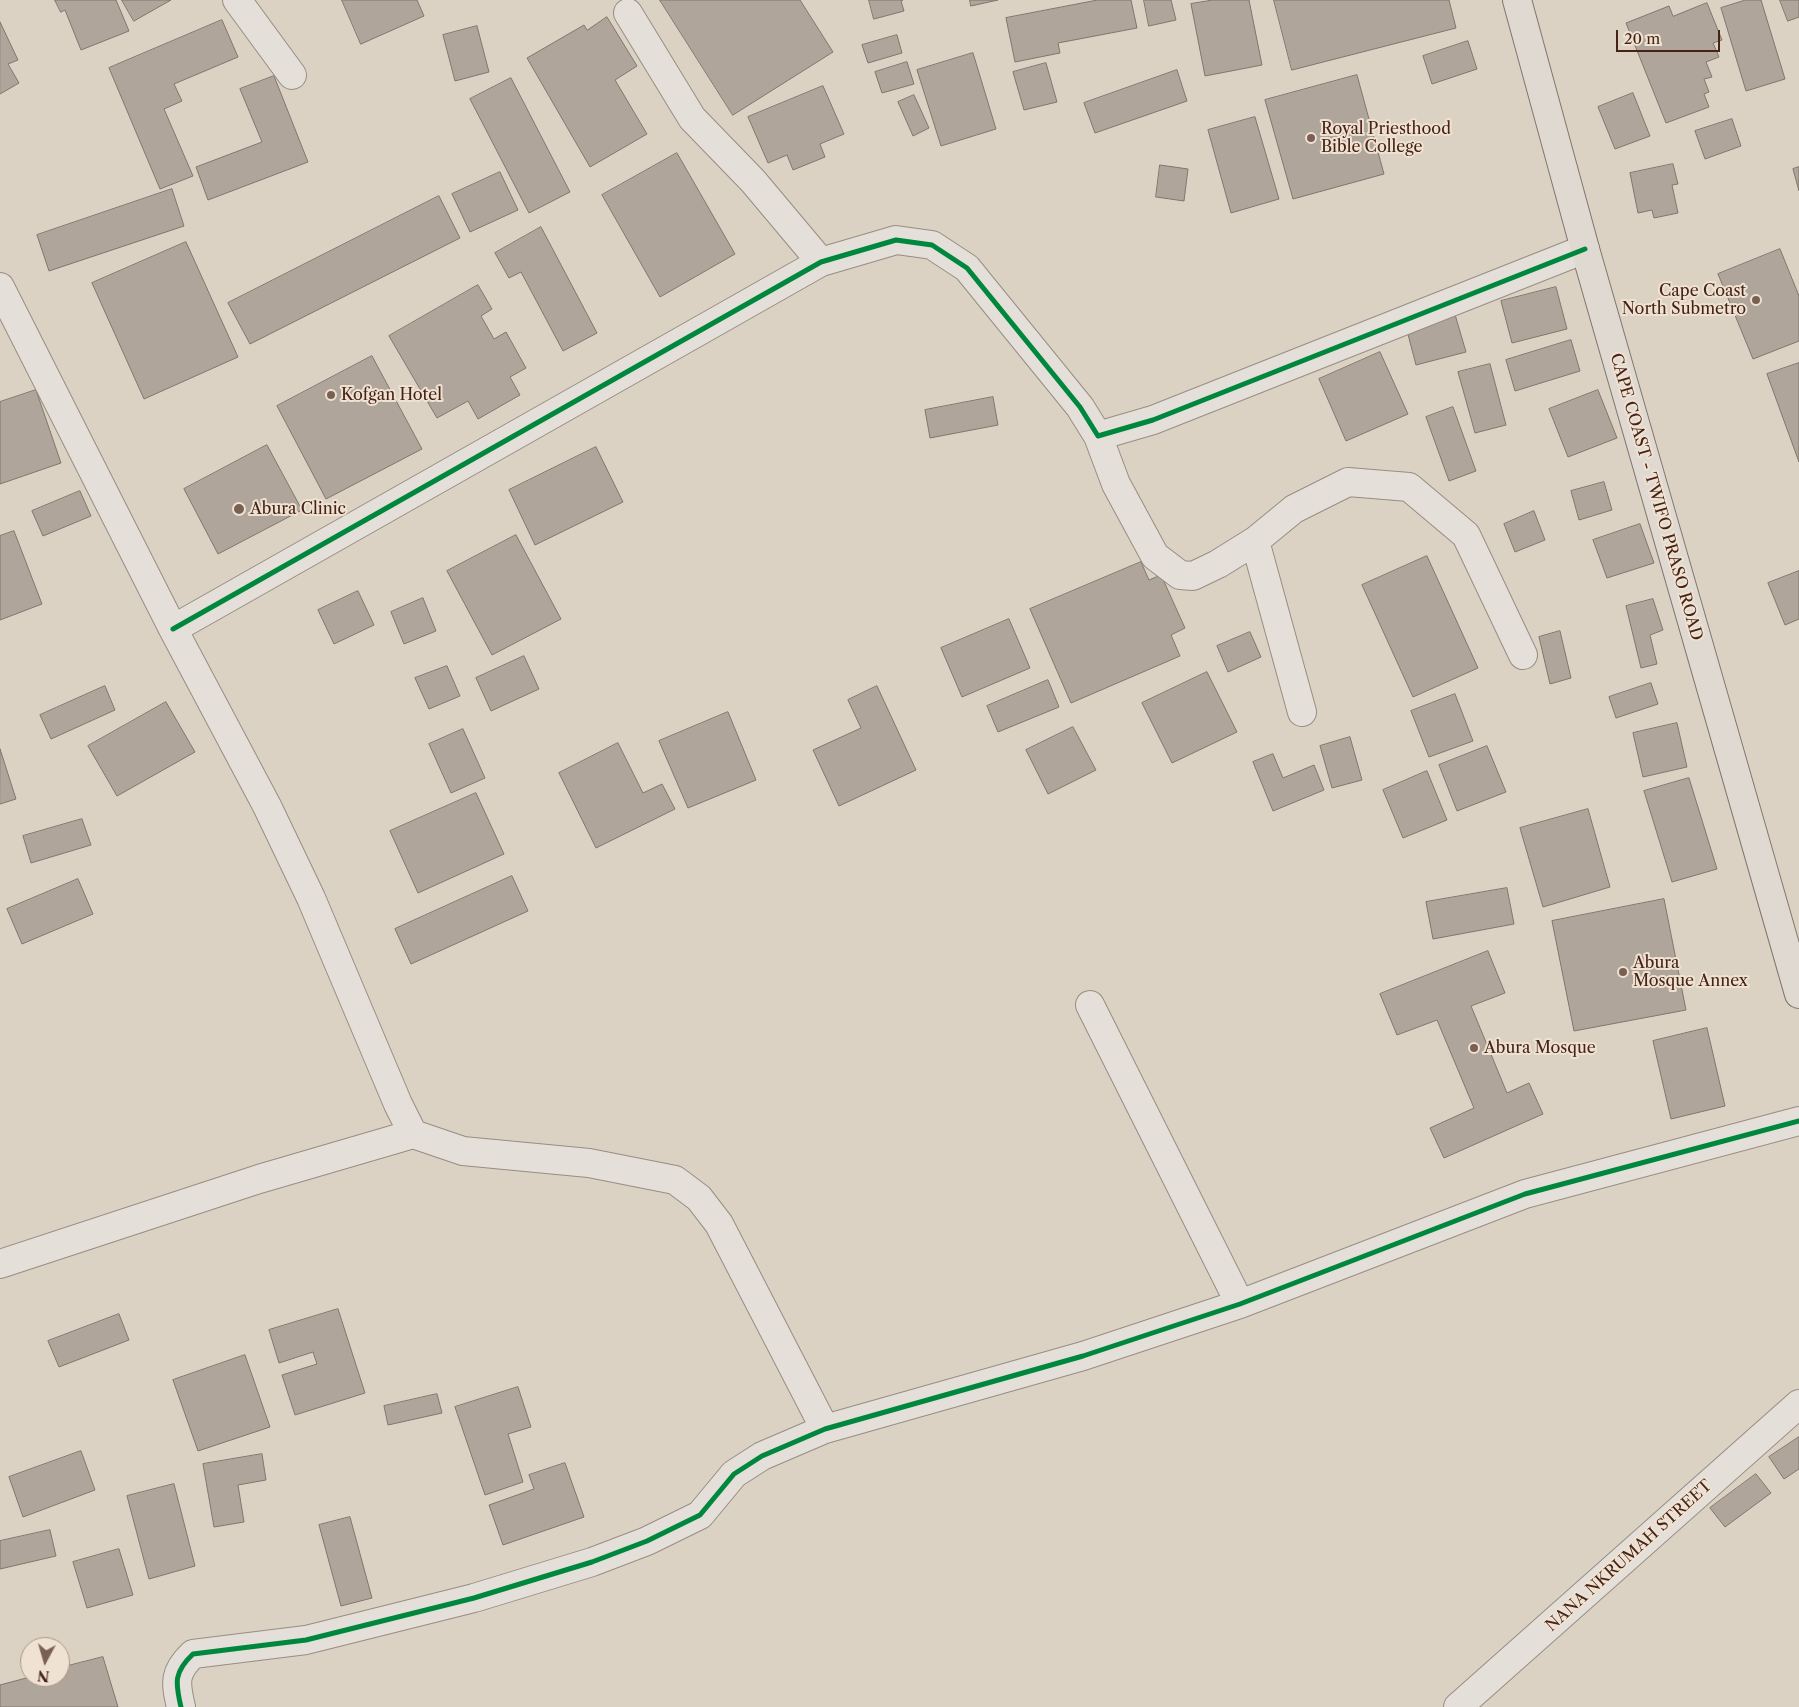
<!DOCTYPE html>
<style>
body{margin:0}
#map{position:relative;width:1799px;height:1707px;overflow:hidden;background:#dcd2c4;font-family:"Libre Caslon Text",serif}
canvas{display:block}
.north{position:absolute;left:20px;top:1637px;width:50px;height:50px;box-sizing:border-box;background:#efe2d2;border:1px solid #ab9687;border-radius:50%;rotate:186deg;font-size:14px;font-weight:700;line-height:20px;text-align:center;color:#462316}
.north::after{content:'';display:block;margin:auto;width:18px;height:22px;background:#7a6053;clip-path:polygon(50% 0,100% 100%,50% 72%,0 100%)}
.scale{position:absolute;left:1616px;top:30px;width:104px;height:22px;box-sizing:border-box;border:2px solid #462316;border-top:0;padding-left:6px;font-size:15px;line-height:18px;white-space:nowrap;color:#462316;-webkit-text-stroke:4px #efe2d2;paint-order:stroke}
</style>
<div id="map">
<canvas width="1799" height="1707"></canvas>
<div class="north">N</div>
<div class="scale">20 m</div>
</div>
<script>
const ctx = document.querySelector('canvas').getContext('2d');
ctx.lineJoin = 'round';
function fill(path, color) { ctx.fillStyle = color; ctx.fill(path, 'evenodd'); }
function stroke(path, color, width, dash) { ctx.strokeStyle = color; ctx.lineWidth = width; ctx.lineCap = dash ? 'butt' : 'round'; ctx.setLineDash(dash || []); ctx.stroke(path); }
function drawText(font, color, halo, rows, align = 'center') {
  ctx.font = font + ' "Libre Caslon Text",serif'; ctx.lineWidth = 4; ctx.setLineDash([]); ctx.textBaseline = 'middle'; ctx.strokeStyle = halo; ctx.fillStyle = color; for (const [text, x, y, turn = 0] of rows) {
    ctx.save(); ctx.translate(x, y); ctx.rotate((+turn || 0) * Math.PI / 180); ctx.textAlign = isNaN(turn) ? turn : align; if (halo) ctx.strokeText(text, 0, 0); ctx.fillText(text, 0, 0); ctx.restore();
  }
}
const building = new Path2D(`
 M55,0H116L129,31L81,50L65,10L61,12Z
 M122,0H171L134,21Z
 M342,0H417L424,16L361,44Z
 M660,0H800L833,52L733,115Z
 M869,0H903L901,1L904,11L874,19Z
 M970,0H998L971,6Z
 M1098,0H1131L1137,28L1058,43L1060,53L1015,62L1006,18Z
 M1144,0H1171L1176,20L1149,26Z
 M1213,0H1249L1262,65L1205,76L1191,4Z
 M1274,0H1449L1456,28L1292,70Z
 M1746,0H1761L1785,79L1746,91L1721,8Z
 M1780,0H1799V17L1788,21Z
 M1707,3L1722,40L1713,43L1719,57L1706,62L1712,77L1704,79L1709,92L1704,94L1709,107L1666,123L1626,23L1669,6L1673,16Z
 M607,17L637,66L615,80L647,134L590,167L527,58L584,25L587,30Z
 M222,20L238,57L174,84L182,101L164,109L193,176L160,189L109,68Z
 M0,22L18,60L8,64L19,83L0,94Z
 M477,26L489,72L455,81L443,35Z
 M897,35L902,53L868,63L862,45Z
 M1468,41L1477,69L1432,84L1423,56Z
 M973,53L996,129L941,146L917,70Z
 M907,62L914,84L882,93L875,72Z
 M1046,63L1057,102L1024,110L1013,72Z
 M1177,70L1187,101L1095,133L1084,103Z
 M1357,75L1384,174L1293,199L1265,100Z
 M274,76L308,162L208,200L196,167L262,142L240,89Z
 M511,78L570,192L529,213L470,99Z
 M823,86L844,134L820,144L825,157L793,170L787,155L768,163L748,117Z
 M1633,93L1650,136L1615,149L1598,107Z
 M914,95L929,128L913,136L898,102Z
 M1255,117L1279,199L1231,213L1208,130Z
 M1732,119L1741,146L1705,159L1695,131Z
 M677,153L735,254L660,297L602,195Z
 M1673,164L1678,184L1672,185L1678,213L1654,218L1652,210L1638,213L1630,173Z
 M1160,165L1188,169L1184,201L1156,197Z
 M1799,167V191L1793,169Z
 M500,172L518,210L470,232L452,194Z
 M172,189L184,226L49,271L37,235Z
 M439,196L460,238L250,344L228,303Z
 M541,227L597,333L563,351L521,272L509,278L495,253Z
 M186,242L238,357L144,399L92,283Z
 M1780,249L1799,296V341L1753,359L1718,274Z
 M478,285L492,309L481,316L494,339L506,332L526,368L510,377L520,395L478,419L468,401L437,418L389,336Z
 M1556,287L1567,329L1512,343L1501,301Z
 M1454,311L1466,352L1416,365L1405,323Z
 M1571,340L1580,371L1515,391L1506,360Z
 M1380,352L1408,414L1346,441L1319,379Z
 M372,356L422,449L326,499L277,406Z
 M1799,363V462L1767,374Z
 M1490,364L1506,425L1475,433L1458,372Z
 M36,390L61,463L0,484V402Z
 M1598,390L1617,438L1568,457L1549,409Z
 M993,397L998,425L930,438L925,410Z
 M1453,407L1476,471L1449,481L1426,417Z
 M267,445L302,510L218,554L184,489Z
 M596,447L623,502L535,545L509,490Z
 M1604,482L1612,510L1579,520L1571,491Z
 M80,491L91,516L43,536L32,511Z
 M1534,511L1545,540L1515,552L1504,524Z
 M1640,524L1654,563L1607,578L1593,540Z
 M14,531L42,604L0,620V536Z
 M516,535L561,619L492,655L447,571Z
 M1427,556L1478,668L1413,697L1362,585Z
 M1141,562L1149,580L1161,575L1185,628L1171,635L1180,656L1071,703L1030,609Z
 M1799,571V619L1785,625L1768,583Z
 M358,591L374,625L334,644L318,610Z
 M423,598L436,631L404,644L391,612Z
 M1653,599L1663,630L1650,635L1657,664L1641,668L1626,606Z
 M1009,619L1030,668L962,697L941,648Z
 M1560,631L1571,678L1550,684L1539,637Z
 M1250,632L1261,657L1228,672L1217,646Z
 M524,656L539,689L491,711L476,678Z
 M447,666L460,696L429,709L415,678Z
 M1207,672L1237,732L1172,763L1142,703Z
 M1048,680L1059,707L998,732L987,706Z
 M1651,683L1658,704L1616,718L1609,697Z
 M105,686L115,710L51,739L40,715Z
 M877,686L916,770L839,806L813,750L861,728L848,700Z
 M1455,694L1473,741L1429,757L1411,711Z
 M166,702L195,752L117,796L88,746Z
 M728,712L756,780L688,808L659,741Z
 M1677,723L1687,767L1643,777L1633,733Z
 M1073,727L1096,770L1048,794L1026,750Z
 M463,729L485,778L451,793L429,744Z
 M1350,737L1362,780L1332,788L1320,746Z
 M618,743L643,793L662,784L675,809L596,848L559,773Z
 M1487,746L1506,792L1457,811L1439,765Z
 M0,749L16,799L0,804Z
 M1273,754L1283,778L1314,765L1324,790L1273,811L1253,762Z
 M1427,771L1447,820L1403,838L1383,790Z
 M1689,778L1717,869L1672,882L1644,791Z
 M476,793L504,854L418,893L390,831Z
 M1588,809L1610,887L1543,907L1520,828Z
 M82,819L91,845L31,863L23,836Z
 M512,876L528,911L411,964L395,929Z
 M78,879L93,914L22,944L7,909Z
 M1507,888L1514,924L1433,939L1426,902Z
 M1664,899L1686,1010L1574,1031L1552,921Z
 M1488,951L1505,993L1471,1006L1507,1093L1529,1083L1543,1114L1444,1158L1430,1128L1474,1108L1437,1020L1397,1035L1380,994Z
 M1707,1028L1725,1106L1671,1119L1653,1041Z
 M338,1309L365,1393L295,1415L282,1375L317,1364L313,1352L279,1363L269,1330Z
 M119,1314L129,1340L59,1367L48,1341Z
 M245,1355L270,1427L198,1451L173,1380Z
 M518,1387L531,1427L508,1434L523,1482L485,1495L455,1407Z
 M437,1394L442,1413L388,1425L384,1406Z
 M1799,1437V1469L1784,1479L1769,1457Z
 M81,1451L95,1490L23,1517L9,1477Z
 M262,1454L266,1480L238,1485L244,1522L214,1527L203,1464Z
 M565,1463L584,1517L503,1545L489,1505L534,1489L529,1475Z
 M1756,1474L1771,1493L1725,1527L1710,1508Z
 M174,1484L195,1566L149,1579L127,1496Z
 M350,1517L372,1598L341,1606L319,1525Z
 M50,1530L56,1556L0,1569V1541Z
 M119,1549L133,1595L87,1608L73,1562Z
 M103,1657L118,1707H0V1685L30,1677H60V1668Z`);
const minor = new Path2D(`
 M237,0L292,75
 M628,13L692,118L753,181L821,262
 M0,287L173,629L267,806L311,898L398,1104L413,1134L463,1151L589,1163L675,1180L699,1198L719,1224L825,1429
 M1098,436L1116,484L1155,556L1180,575L1193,576L1218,564L1255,541L1294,509L1348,482L1409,487L1466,535L1523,655
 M1255,541L1302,712
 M173,629L821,262L896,240L932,245L967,268L1080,407L1098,436L1153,420L1585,249
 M1090,1005L1240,1304
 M0,1264L259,1179L413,1134
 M181,1707C175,1682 174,1672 193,1654L306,1640L474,1598L592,1562L647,1541L700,1515L734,1474L762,1456L825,1429L1083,1356L1240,1304L1525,1194L1799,1121
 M1458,1707L1799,1404`);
const major = new Path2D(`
 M1517,0L1585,249L1799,994`);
const cycleway = new Path2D(`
 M173,629L821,262L896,240L932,245L967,268L1080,407L1098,436L1153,420L1585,249
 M181,1707C175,1682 174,1672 193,1654L306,1640L474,1598L592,1562L647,1541L700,1515L734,1474L762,1456L825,1429L1083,1356L1240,1304L1525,1194L1799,1121`);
const markers = [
 [1311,138,5,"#7a6053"],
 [1756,300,5,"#7a6053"],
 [331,395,5,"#7a6053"],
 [239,509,6,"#7a6053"],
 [1623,972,5,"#7a6053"],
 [1474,1048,5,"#7a6053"]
];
const poiNames = [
 ["Royal Priesthood",1321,129],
 ["Bible College",1321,147],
 ["Cape Coast",1746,291,"right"],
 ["North Submetro",1746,309,"right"],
 ["Kofgan Hotel",341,395],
 ["Abura Clinic",250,509],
 ["Abura",1633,963],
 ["Mosque Annex",1633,981],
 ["Abura Mosque",1484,1048]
];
const streetNames = [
 ["CAPE COAST - TWIFO PRASO ROAD",1656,497,74],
 ["NANA NKRUMAH STREET",1629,1556,-42]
];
fill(building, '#afa59b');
stroke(building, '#81766d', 1);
stroke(minor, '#978d83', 30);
stroke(major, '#81766d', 30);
stroke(minor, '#e4dfd8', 28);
stroke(major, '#dfd9d1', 28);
stroke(cycleway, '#00873e', 5);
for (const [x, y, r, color] of markers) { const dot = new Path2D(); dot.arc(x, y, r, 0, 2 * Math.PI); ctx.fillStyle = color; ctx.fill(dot); stroke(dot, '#efe2d2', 2); }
drawText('16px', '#462316', '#efe2d2', poiNames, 'left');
drawText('16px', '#462316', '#efe2d2', streetNames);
</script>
